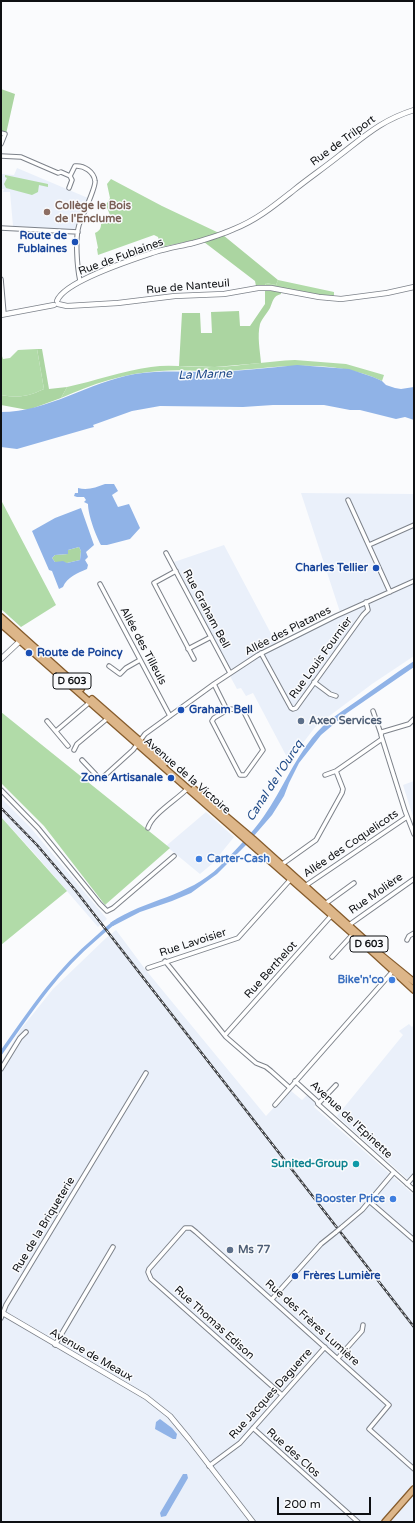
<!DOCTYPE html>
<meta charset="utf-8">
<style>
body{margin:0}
#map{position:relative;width:415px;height:1523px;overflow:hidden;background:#fafbfd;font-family:"Varela Round",sans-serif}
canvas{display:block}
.frame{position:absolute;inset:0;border:2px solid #0e1013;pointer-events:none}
.scale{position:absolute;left:277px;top:1497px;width:94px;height:18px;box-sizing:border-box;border:2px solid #0e1013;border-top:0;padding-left:5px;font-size:12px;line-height:14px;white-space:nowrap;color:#0e1013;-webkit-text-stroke:3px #fafbfd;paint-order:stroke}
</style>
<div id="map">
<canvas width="415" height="1523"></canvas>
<div class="frame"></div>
<div class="scale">200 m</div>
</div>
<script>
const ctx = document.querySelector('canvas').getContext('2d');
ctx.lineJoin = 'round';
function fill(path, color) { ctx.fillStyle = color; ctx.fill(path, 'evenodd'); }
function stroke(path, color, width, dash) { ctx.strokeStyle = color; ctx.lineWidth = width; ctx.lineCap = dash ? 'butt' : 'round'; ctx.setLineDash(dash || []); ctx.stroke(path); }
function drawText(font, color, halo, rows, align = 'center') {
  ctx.font = font + ' "Varela Round",sans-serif'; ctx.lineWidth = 3; ctx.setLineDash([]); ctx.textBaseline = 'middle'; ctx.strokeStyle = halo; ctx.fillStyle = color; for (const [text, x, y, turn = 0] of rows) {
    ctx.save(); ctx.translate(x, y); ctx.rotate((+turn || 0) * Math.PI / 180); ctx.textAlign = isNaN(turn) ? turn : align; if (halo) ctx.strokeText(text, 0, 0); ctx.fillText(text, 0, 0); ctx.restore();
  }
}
const built = new Path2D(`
 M17,168L88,198L74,230L13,226L10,192H3L4,189H1L2,174L14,175Z
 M301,493L414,494V656L372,684L316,726L289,761L253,693L246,696L241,688L237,689L230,676L232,674L174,562L224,545L276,643L340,612Z
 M414,781V820L403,785Z
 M1,798L30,827L107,919L98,927L34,853L1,817Z
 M206,812L234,837L213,863L200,874L166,846Z
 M116,930L145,969L266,1116L290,1090L302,1100L307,1095L316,1104L314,1107L414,1195V1522H1V1063L21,1029L53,989L106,938Z
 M409,1024L412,1027L414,1025V1185L337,1116L403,1035L399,1031Z`);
const green = new Path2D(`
 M5,175L48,184V187L39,185L38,192L32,195L6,188L4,184L7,178L5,177Z
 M111,179L162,206L219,233L200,239L161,247L158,237L154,235L98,255L97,249L98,248L95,233C99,231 101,229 101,224L112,220L106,205L110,198L107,184Z
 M278,280L334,292V299L295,290L265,287L266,283L276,285Z
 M37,349L44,389C27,397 19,398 1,395V353L3,359L10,358L18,350Z
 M295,360L346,364L384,375L382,381C331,358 283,367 229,371C206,372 183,369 160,371C125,373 92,384 61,398L67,387C95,381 122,371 151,367C172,364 193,368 215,367C242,366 268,361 295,360Z
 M1,500L56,605L21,627L1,609Z
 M1,712L170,848L105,905L44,826L1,783Z
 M1,817L67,891L1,945Z`);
const forest = new Path2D(`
 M1,89L15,94L6,134L1,132Z
 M223,235L278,280L276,285L266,283L265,287L256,286L255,281L204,242Z
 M265,290L281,291V294C273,296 273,301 270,308C267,313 262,319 260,324C257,336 260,351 261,363L215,367L179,366L182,313H200L201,333H212L211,312L239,311L240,326H250L265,304Z
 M37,349H42L49,389L67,387L61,398L28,410L1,405V395C19,398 27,397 44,389Z
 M79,547L81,551L80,560L67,563L55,562L52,558L55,555L68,554V550Z`);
const water = new Path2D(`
 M297,365L349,369L373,377L382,381L386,385L395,388L401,389L414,387V420L405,417L396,419L360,410H350L324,405H273L243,407L160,406L132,411L93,425L94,427L90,428L17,449L1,447V412C48,412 89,382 135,374C161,370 186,372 211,372C240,371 268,368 297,365Z
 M105,484H114L118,491L112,495L118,507L129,504L140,528L130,539L107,545H101C96,536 88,515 88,504L84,502L86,500L84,497H77L74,496L75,493H78V488C88,491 96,487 105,484Z
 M81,508L94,545L86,552L88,557L85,560L88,565L87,569C78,573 67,577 63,587L59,589L52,571L49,570L32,531L55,518ZM79,547L81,551L80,560L67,563L63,561L55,562L52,558L55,555L68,554V550Z
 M414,661V667L347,713L321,735L299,763L289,783L284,796L272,815L246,845L217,874L191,893L172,901L140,912L113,926L110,923C147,898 187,898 220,866C235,851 252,833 264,816C282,790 293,762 312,738C325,721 344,710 361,698C379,685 396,673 414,661Z
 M160,1419L172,1428L177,1434L176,1439H173L155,1429L156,1422Z
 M183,1474H187L188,1478L166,1516L161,1517L160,1513Z`);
const canal = new Path2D(`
 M1,1053C29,1013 56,972 94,940C101,934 108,927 115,922`);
const minor = new Path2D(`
 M1,133L5,134L1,144
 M1,156L21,157L58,173L61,172L70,176L72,180L69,188
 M70,176L75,166C84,165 94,172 95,181C96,188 82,216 79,225C75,238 77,267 80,281
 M1,228L78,232
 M1,279L4,314
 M348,500L390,592
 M369,545L414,525
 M166,553L230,673
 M176,571L154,583L194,659
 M100,584L170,716
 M188,649L211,637
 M261,653L291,708L293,709L296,708L363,615L368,610L366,602
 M109,666L120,674L126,668L140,660
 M314,682L330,694L336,696
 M214,684L227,710
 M229,709L243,710L263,750L245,775H240L212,721L214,718Z
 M373,711L381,734
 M414,719L409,724L382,732L381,735L405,811L414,834
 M47,721L68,746
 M56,731L90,702
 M74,750L77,744L108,718
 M82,760L99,778L101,779L133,750L145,734L214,684L258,655L336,616L414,581
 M325,775L336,771L382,739
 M1,790L38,828L100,904L107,911L113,908L174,856
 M148,828C152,814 178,799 188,788
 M281,865L316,840L342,793L343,789L336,771
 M305,886L407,817
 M325,904L354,883
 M349,925L414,879
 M407,940L409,936L414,933
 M332,957L353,934
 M165,961L226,1037L256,1063L266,1067L271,1071L290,1088
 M148,968L238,938L290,880
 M225,1035L331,916
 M1,1069L20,1038L26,1032
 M295,1081L317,1101L318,1104L414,1190
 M318,1104L336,1085
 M275,1105L393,971
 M407,1184L414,1176
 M369,1201L414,1240
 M342,1227L362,1210L394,1172
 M272,1299L321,1244L336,1232
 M1,1318L6,1305L146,1073
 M55,1345L113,1247
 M338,1358L362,1331L363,1325
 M282,1395L151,1279L148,1272L149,1269L185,1228H191L196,1232L389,1405L369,1429L414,1469
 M253,1428L358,1522
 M209,1466L240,1443L325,1347`);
const tertiary = new Path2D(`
 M57,301C64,281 134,259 155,252C168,248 181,246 193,243C207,239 221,235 234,229C257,220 275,205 294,190C309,178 325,167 340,155C366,135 382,120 414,110
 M58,304L67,306L118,303L175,296L224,294L258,288H271L319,297L341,299L387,293L414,287
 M1,315L54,305
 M1,659L20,641
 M1,1312L146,1397L170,1416L189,1439L253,1522`);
const primary = new Path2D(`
 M1,617L81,689
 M1,624L353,934L414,990
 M92,699L165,763
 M194,789L253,839L364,939
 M376,951L414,982
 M385,1522L414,1489`);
const rail = new Path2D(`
 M1,808L37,845L76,891L414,1327`);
const minorBridge = new Path2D(`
 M336,1232L342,1227`);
const markers = [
 [47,212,4,"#8d6e63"],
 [75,242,4,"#1a4fb4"],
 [376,568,4,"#1a4fb4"],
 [29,653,4,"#1a4fb4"],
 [181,710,4,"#1a4fb4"],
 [301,721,4,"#5c6f8a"],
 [171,778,4,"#1a4fb4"],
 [199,859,4,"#3f7fe0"],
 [392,980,4,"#3f7fe0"],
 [356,1164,4,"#0f9aa8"],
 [393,1199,4,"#3f7fe0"],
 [230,1250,4,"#5c6f8a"],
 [295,1276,4,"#1a4fb4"]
];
const shields = [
 [72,681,38],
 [369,944,38]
];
const shieldNames = [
 ["D 603",72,681],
 ["D 603",369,944]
];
const streetNames = [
 ["Rue de Trilport",343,141,-36],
 ["Rue de Fublaines",121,257,-20],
 ["Rue de Nanteuil",188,287,-5],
 ["Rue Graham Bell",206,609,62],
 ["Allée des Platanes",288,631,-27],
 ["Allée des Tilleuls",143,646,62],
 ["Rue Louis Fournier",321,658,-54],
 ["Avenue de la Victoire",187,776,41],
 ["Allée des Coquelicots",351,844,-34],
 ["Rue Molière",376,894,-35],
 ["Rue Lavoisier",193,943,-18],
 ["Rue Berthelot",271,970,-48],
 ["Avenue de l'Epinette",351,1120,43],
 ["Rue de la Briqueterie",44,1225,-59],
 ["Rue Thomas Edison",214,1323,42],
 ["Rue des Frères Lumière",312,1323,42],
 ["Avenue de Meaux",91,1355,30],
 ["Rue Jacques Daguerre",271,1394,-48],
 ["Rue des Clos",293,1453,42]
];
const educationNames = [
 ["Collège le Bois",55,206],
 ["de l'Enclume",55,219]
];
const transitNames = [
 ["Route de",67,236],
 ["Fublaines",67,249],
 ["Charles Tellier",368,568],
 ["Route de Poincy",37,653,"left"],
 ["Graham Bell",189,710,"left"],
 ["Zone Artisanale",163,778],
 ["Frères Lumière",303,1276,"left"]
];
const serviceNames = [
 ["Axeo Services",309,721],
 ["Ms 77",238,1250]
];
const shopNames = [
 ["Carter-Cash",207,859,"left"],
 ["Bike'n'co",384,980],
 ["Booster Price",385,1199]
];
const cultureNames = [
 ["Sunited-Group",348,1164]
];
const waterNames = [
 ["La Marne",205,375,-2],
 ["Canal de l'Ourcq",275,781,-57]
];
fill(built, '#eaf0fa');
fill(green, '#b1dba8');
fill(forest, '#abd5a1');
fill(water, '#90b3e7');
stroke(canal, '#90b3e7', 3.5);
stroke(minor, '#7d828a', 5.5);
stroke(tertiary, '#7d828a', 6);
stroke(primary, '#865c2c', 8);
stroke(minor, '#fff', 3.5);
stroke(tertiary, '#fff', 4.5);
stroke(primary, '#ddb689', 5.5);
stroke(rail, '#3f4144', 2.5);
stroke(rail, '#fafbfd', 1, [3]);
stroke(minorBridge, '#7d828a', 5.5, []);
stroke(minorBridge, '#fff', 3.5);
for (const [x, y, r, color] of markers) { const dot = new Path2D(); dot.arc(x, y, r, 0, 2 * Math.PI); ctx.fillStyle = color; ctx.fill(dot); stroke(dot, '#fafbfd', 1.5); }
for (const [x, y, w] of shields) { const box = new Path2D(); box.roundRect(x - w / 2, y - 8, w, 16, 3); ctx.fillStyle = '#fafbfd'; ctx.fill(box); stroke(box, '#0e1013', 1); }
drawText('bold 10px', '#0e1013', null, shieldNames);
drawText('11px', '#0e1013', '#fafbfd', streetNames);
drawText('bold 11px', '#785e54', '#fafbfd', educationNames, 'left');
drawText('bold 11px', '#164399', '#fafbfd', transitNames, 'right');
drawText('bold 11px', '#4e5e75', '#fafbfd', serviceNames, 'left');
drawText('bold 11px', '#366cbe', '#fafbfd', shopNames, 'right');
drawText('bold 11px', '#0d838f', '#fafbfd', cultureNames, 'right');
drawText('italic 12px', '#1d4886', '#fafbfd', waterNames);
</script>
